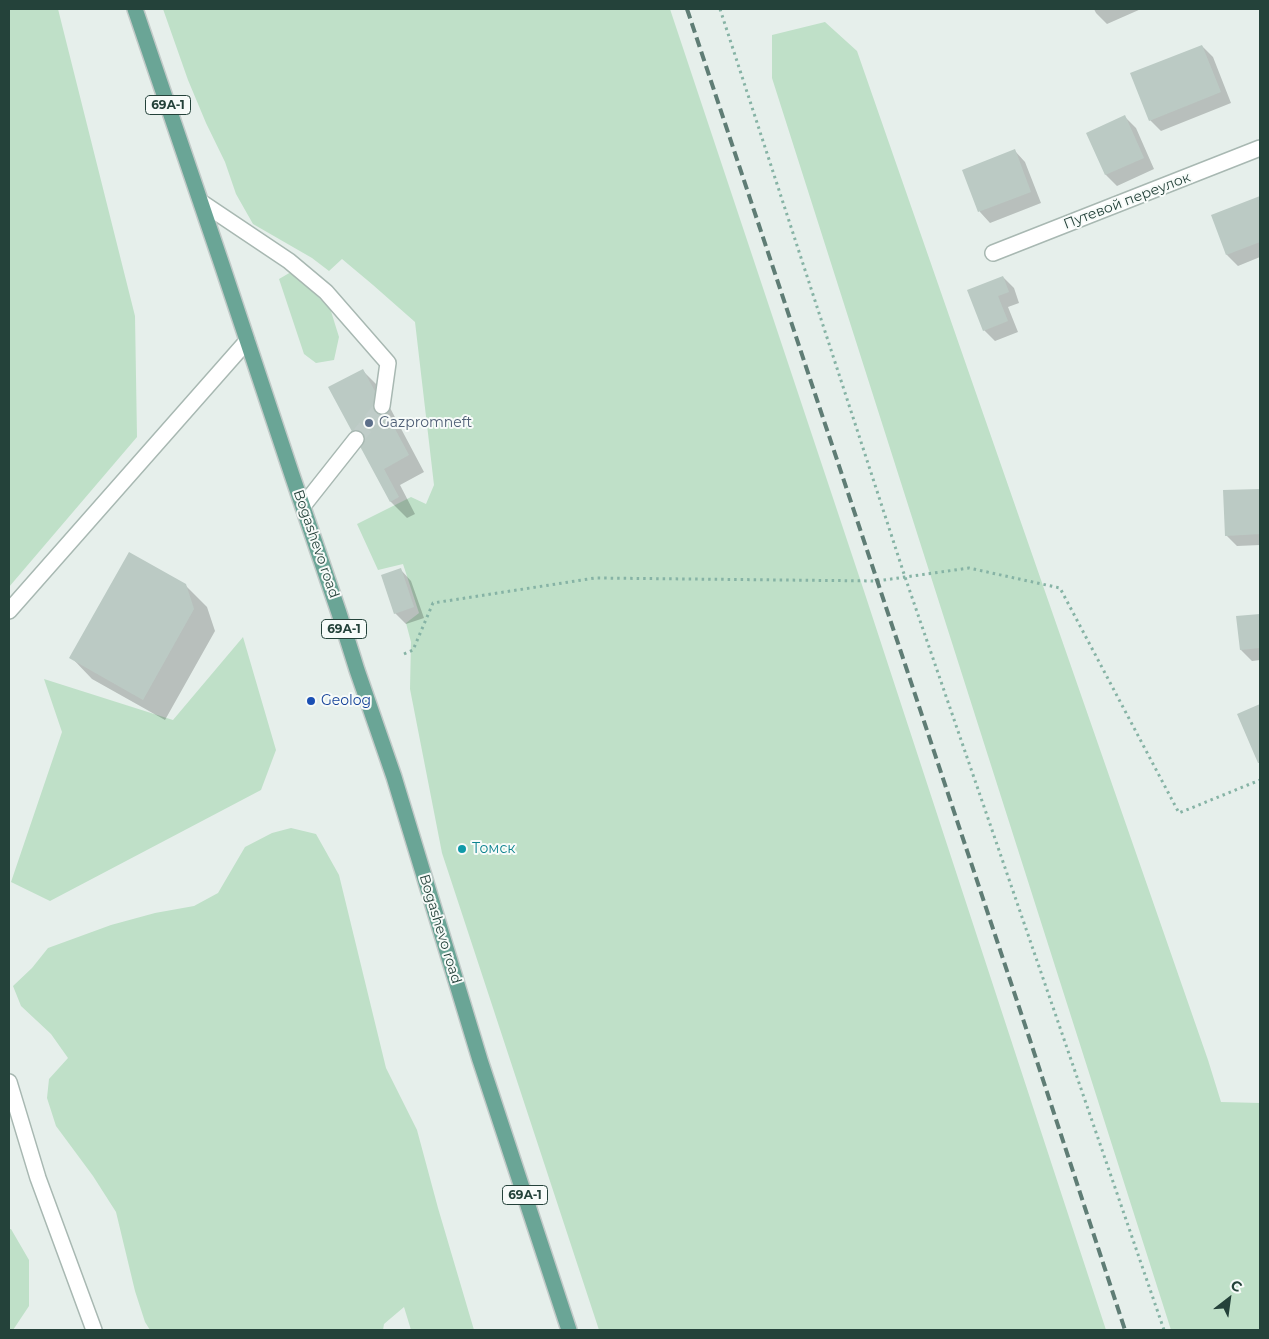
<!DOCTYPE html>
<meta charset="utf-8">
<style>
body{margin:0}
#map{position:relative;width:1269px;height:1339px;overflow:hidden;background:#e6efeb;font-family:Montserrat,sans-serif}
canvas{display:block}
.frame{position:absolute;inset:0;border:10px solid #24423a;pointer-events:none}
.north{position:absolute;left:1204px;top:1274px;width:50px;height:50px;-webkit-text-stroke:4px #f7fbf9;paint-order:stroke;rotate:30deg;font-size:14px;font-weight:700;line-height:20px;text-align:center;color:#24423a}
.north::after{content:'';display:block;margin:auto;width:18px;height:22px;background:#24423a;clip-path:polygon(50% 0,100% 100%,50% 72%,0 100%)}
</style>
<div id="map">
<canvas width="1269" height="1339"></canvas>
<div class="frame"></div>
<div class="north">С</div>
</div>
<script>
const ctx = document.querySelector('canvas').getContext('2d');
ctx.lineJoin = 'round';
function fill(path, color) { ctx.fillStyle = color; ctx.fill(path, 'evenodd'); }
function stroke(path, color, width, dash) { ctx.strokeStyle = color; ctx.lineWidth = width; ctx.lineCap = dash ? 'butt' : 'round'; ctx.setLineDash(dash || []); ctx.stroke(path); }
function drawText(font, color, halo, rows, align = 'center') {
  ctx.font = font + ' Montserrat,sans-serif'; ctx.lineWidth = 4; ctx.setLineDash([]); ctx.textBaseline = 'middle'; ctx.strokeStyle = halo; ctx.fillStyle = color; for (const [text, x, y, turn = 0] of rows) {
    ctx.save(); ctx.translate(x, y); ctx.rotate((+turn || 0) * Math.PI / 180); ctx.textAlign = isNaN(turn) ? turn : align; if (halo) ctx.strokeText(text, 0, 0); ctx.fillText(text, 0, 0); ctx.restore();
  }
}
const green = new Path2D(`
 M9,9H58L135,316L137,437L9,587Z
 M163,9H670L864,591L1106,1330H599L442,853L410,689L411,642L406,623L419,613L403,564L378,570L357,524L411,497L426,504L434,485L415,322L373,285L342,259L329,271L312,258L253,224L236,194L225,162L206,123L188,80Z
 M825,22L857,51L1208,1060L1221,1102L1260,1103V1330H1171L772,78V35Z
 M291,272L330,308L339,337L334,360L316,363L304,354L279,279Z
 M243,637L276,750L261,790L50,901L11,882L62,732L44,679L173,720Z
 M291,828L316,834L339,875L386,1068L417,1130L438,1208L474,1330H411L404,1307L384,1324L383,1330H150L145,1322L135,1291L116,1212L93,1176L56,1126L47,1098L49,1079L68,1058L51,1034L21,1006L13,986L32,968L48,948L111,925L155,913L194,906L218,893L245,847L272,833Z
 M9,1229H11L29,1260V1306L13,1330H9Z`);
const shadow = new Path2D(`
 M1094,9H1141L1107,24L1096,13Z
 M1202,46L1213,57L1231,103L1161,131L1150,120Z
 M1125,117L1136,128L1154,169L1117,186L1106,175L1088,134Z
 M1015,151L1025,162L1041,203L990,223L980,212L964,171Z
 M1260,198V257L1238,266L1227,255L1212,216Z
 M1003,277L1014,288L1019,303L1008,307L1018,332L995,341L984,330Z
 M362,370L379,387L424,472L400,485L415,514L407,518L391,502Z
 M1260,490V545L1237,546L1226,535L1225,491Z
 M401,570L411,581L424,618L406,624L395,613Z
 M185,585L207,607L215,631L165,720L92,679L71,657Z
 M1260,615V660L1252,661L1241,650L1238,617Z
 M1260,706V764L1239,715Z`);
const building = new Path2D(`
 M1202,45L1221,92L1149,121L1130,73Z
 M1125,115L1144,158L1105,175L1086,133Z
 M1015,149L1031,192L978,212L962,170Z
 M1260,196V242L1226,255L1211,215Z
 M1003,276L1009,292L998,296L1008,321L983,331L967,290Z
 M363,369L409,455L384,469L399,497L390,502L328,387Z
 M1260,489V534L1225,536L1223,490Z
 M129,552L186,584L194,609L143,700L69,658Z
 M401,568L414,607L394,614L381,575Z
 M1260,614V648L1240,650L1236,616Z
 M1260,704V763H1258L1237,714Z`);
const minorTunnel = new Path2D(`
 M356,439L382,406`);
const path = new Path2D(`
 M720,9L905,577L1164,1330
 M404,654L413,650L433,603L595,578L877,581L969,568L1060,588L1179,813L1260,780`);
const minor = new Path2D(`
 M201,202L289,261L326,292L388,363L382,406
 M993,253L1260,148
 M303,506L356,439
 M9,611L247,341
 M9,1082L38,1178L94,1330`);
const major = new Path2D(`
 M135,9L222,265L293,478L339,613L357,670L394,777L480,1060L569,1330`);
const rail = new Path2D(`
 M687,9L1029,1037L1125,1330`);
const markers = [
 [369,423,5,"#5c6f8a"],
 [311,701,5,"#1a4fb4"],
 [462,849,5,"#0f9aa8"]
];
const shields = [
 [168,105,45],
 [344,629,45],
 [525,1195,45]
];
const shieldNames = [
 ["69А-1",168,105],
 ["69А-1",344,629],
 ["69А-1",525,1195]
];
const streetNames = [
 ["Путевой переулок",1127,201,-21],
 ["Bogashevo road",316,544,71],
 ["Bogashevo road",440,929,73]
];
const serviceNames = [
 ["Gazpromneft",379,423]
];
const transitNames = [
 ["Geolog",321,701]
];
const cultureNames = [
 ["Томск",472,849]
];
fill(green, '#bfe0c8');
fill(shadow, '#0003');
fill(building, '#bbcac4');
stroke(minorTunnel, '#bfccc8', 15, [15, 8]);
stroke(minor, '#a8b8b2', 18);
stroke(major, '#c2cac8', 18);
stroke(path, '#86b3a5', 3, [2.5, 4]);
stroke(minor, '#fff', 15);
stroke(major, '#6aa596', 15);
stroke(rail, '#5f7d75', 4, [10, 5]);
for (const [x, y, r, color] of markers) { const dot = new Path2D(); dot.arc(x, y, r, 0, 2 * Math.PI); ctx.fillStyle = color; ctx.fill(dot); stroke(dot, '#f7fbf9', 2); }
for (const [x, y, w] of shields) { const box = new Path2D(); box.roundRect(x - w / 2, y - 9.5, w, 19, 4); ctx.fillStyle = '#f7fbf9'; ctx.fill(box); stroke(box, '#24423a', 1); }
drawText('bold 12px', '#24423a', null, shieldNames);
drawText('14px', '#24423a', '#f7fbf9', streetNames);
drawText('14px', '#4e5e75', '#f7fbf9', serviceNames, 'left');
drawText('14px', '#164399', '#f7fbf9', transitNames, 'left');
drawText('14px', '#0d838f', '#f7fbf9', cultureNames, 'left');
</script>
